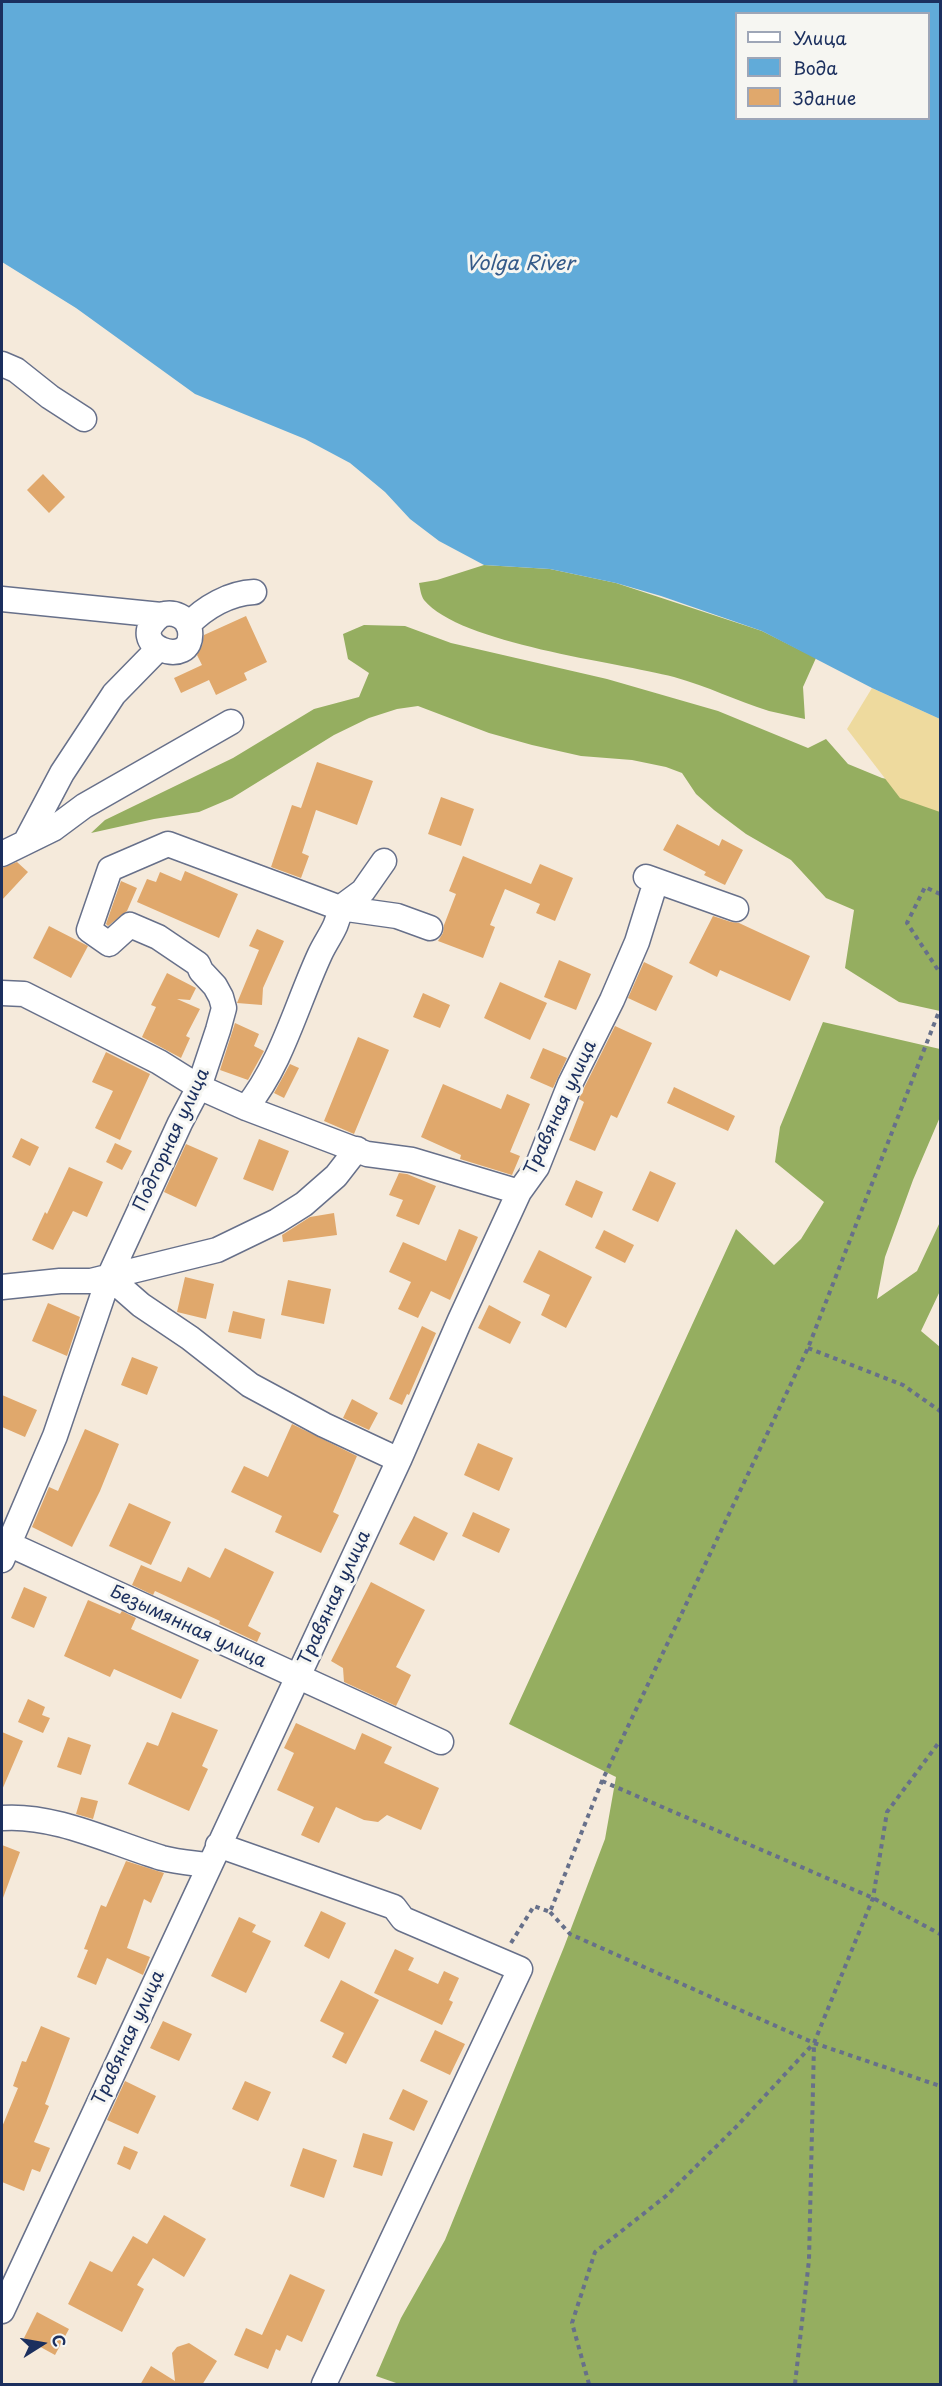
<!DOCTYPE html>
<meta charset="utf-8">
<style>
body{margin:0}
#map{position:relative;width:942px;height:2386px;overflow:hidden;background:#f5eadb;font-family:"Playpen Sans",sans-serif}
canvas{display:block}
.frame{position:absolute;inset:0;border:3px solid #1b2f5e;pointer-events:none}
.legend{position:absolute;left:735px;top:12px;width:195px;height:108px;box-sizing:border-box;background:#f6f6f2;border:2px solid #9ea6b7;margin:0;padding:8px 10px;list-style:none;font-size:18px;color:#1b2f5e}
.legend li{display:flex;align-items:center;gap:12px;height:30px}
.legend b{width:30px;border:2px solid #9ea6b7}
.north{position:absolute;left:12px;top:2314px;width:60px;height:60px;-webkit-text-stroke:4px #f6f6f2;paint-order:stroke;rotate:79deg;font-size:16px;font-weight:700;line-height:24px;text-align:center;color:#1b2f5e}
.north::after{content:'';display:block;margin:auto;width:21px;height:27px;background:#1b2f5e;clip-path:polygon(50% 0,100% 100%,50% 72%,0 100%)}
</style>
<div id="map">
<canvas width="942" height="2386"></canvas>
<div class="frame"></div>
<ul class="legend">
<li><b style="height:8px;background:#fff"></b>Улица</li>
<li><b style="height:16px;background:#61abd9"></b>Вода</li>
<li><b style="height:16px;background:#e0a86c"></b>Здание</li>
</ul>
<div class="north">С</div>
</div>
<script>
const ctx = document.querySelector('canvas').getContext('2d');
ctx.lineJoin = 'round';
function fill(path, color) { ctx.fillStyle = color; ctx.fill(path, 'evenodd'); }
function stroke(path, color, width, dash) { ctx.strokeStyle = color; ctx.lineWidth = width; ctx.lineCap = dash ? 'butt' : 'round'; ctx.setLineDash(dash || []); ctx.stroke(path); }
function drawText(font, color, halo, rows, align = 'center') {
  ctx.font = font + ' "Playpen Sans",sans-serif'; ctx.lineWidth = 6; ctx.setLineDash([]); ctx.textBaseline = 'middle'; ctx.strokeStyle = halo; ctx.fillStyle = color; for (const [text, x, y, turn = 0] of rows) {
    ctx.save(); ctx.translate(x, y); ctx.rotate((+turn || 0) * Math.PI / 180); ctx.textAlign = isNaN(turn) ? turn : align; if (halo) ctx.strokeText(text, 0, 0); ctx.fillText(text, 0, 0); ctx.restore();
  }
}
const forest = new Path2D(`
 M484,565L550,569L616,583L762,631L816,658L803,687L805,719C793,716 781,714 769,711C737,701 707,686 674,677C617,662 460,644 424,600C421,596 420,588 419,583L437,580Z
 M364,625L405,626L451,643L607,679L718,711L808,748L826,739L848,764L882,778L940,790V1011L899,1002L845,968L854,910L826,898L791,860L746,834L714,810L696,794L682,773L666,767L632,760L581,756L532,745L489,733L418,706L397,709L369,718L334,735L232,798L199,812L154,819L91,833L105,820L233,758L314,709L359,697L369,673L348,659L343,634Z
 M823,1022L940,1049V1117L913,1180L885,1257L877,1299L917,1271L940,1222V1291L921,1331L940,1347V2384H399L376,2376L401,2318L445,2240L564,1947L605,1839L616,1777L509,1724L736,1229L774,1265L801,1239L824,1202L775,1162L780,1127Z`);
const sand = new Path2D(`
 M872,688L940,719V812L900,798L847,729Z`);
const water = new Path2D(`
 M2,2H940V719L872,688L762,631L661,596L616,583L550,569L484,565L439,541L410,519L385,492L350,463L305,439L195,394L76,308L2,262ZM736,14H928V118H736Z`);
const building = new Path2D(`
 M43,474L65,497L49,513L27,490Z
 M246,616L267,662L244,673L247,680L216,695L209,680L181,693L174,678L202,665L197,655L202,646L204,635Z
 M317,762L373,781L357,825L316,810L302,853L309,856L301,878L271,867L292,805L301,808Z
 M441,797L474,809L461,846L428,834Z
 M677,824L719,846L722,839L743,850L725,885L704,875L706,872L663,850Z
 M463,856L531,884L540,864L573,878L555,921L536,913L540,904L505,889L490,925L495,927L483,958L438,941L443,933L444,925L456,894L449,891Z
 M17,862L28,872L2,900V868Z
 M185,871L238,894L219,938L137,902L147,879L156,882L160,872L181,881Z
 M121,881L137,888L127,911L108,926L106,924Z
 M713,916L731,922L739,923L810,956L790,1001L720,970L717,977L689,963Z
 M49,926L88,946L71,978L33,958Z
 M257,929L284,941L263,988L262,1005L237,1003L259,950L249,946Z
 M559,960L591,974L576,1010L544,997Z
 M644,962L673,976L656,1011L628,998Z
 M167,973L196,988L190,1000L177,999L200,1009L186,1036L190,1038L181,1058L142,1037L156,1007L151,1005Z
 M500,982L547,1003L530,1040L484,1018Z
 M423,993L450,1005L440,1028L413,1017Z
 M235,1023L259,1034L254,1046L264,1051L248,1080L220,1070Z
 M615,1026L652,1043L617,1118L611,1115L595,1151L569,1140L584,1102L579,1099L583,1090Z
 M358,1037L389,1050L354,1134L324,1121Z
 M543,1048L567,1058L553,1088L530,1078Z
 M106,1052L150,1074L120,1140L95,1128L113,1091L92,1082Z
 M290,1064L299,1068L284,1098L274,1093Z
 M443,1084L501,1109L507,1094L530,1104L510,1152L520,1156L512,1175L460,1159L461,1155L421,1137Z
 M674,1087L735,1116L728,1131L667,1103Z
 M21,1138L39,1147L30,1166L12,1157Z
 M259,1139L289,1151L273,1191L243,1179Z
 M115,1143L132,1151L122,1170L106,1162Z
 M186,1144L218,1158L196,1207L164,1192Z
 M69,1167L103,1182L87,1217L73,1211L53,1250L32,1240L45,1212L47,1214Z
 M650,1171L676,1183L658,1222L632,1210Z
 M399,1173L407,1174L436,1186L419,1225L396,1216L403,1200L389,1195Z
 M576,1180L603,1192L592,1218L565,1205Z
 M334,1213L337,1235L283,1242L282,1235L310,1217Z
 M459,1229L478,1237L450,1300L431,1291L418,1318L398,1309L411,1282L389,1272L403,1242L446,1261Z
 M604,1230L634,1245L625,1263L595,1248Z
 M539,1250L592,1277L566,1328L541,1315L550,1295L523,1282Z
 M185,1277L214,1284L206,1319L177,1312Z
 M288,1280L331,1289L324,1324L281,1315Z
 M48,1303L80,1317L67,1356L32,1341Z
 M489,1305L521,1322L510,1344L478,1328Z
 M233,1311L265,1319L261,1339L228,1332Z
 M422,1326L436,1333L409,1395L407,1394L402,1405L389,1399Z
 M132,1357L158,1367L147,1395L121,1385Z
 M2,1395L37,1410L25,1437L2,1427Z
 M352,1399L378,1413L369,1430L343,1418Z
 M292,1424L357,1456L333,1512L339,1515L321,1553L275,1532L282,1516L231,1492L244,1466L268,1477Z
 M85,1429L119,1444L100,1491L72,1547L32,1527L49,1487L58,1491Z
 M478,1443L513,1458L499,1491L464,1475Z
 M129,1503L171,1522L151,1565L109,1546Z
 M473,1512L510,1529L499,1553L462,1536Z
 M414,1516L448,1533L434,1561L399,1544Z
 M225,1548L274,1572L248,1626L261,1633L257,1642L219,1624L220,1621L155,1591L153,1595L132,1585L141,1565L181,1582L188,1567L210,1578Z
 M371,1582L425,1610L396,1667L411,1675L396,1706L344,1682L343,1668L331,1661Z
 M24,1587L47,1597L34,1628L11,1618Z
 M88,1600L120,1614L122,1611L136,1618L131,1629L199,1660L181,1699L114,1669L110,1677L64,1656Z
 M28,1699L45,1707L42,1715L50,1718L43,1733L18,1722Z
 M172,1712L218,1730L202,1766L208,1769L189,1811L128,1784L147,1742L158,1746Z
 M296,1723L355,1750L362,1733L392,1747L384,1763L439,1788L421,1830L387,1815L378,1822L364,1820L336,1807L319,1843L301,1835L314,1807L277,1790L294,1753L284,1748Z
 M2,1732L23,1741L2,1790Z
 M68,1737L91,1745L81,1775L57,1767Z
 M81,1797L98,1801L93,1819L76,1814Z
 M2,1845L20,1852L3,1898H2Z
 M126,1861L164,1873L151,1903L144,1899L127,1948L150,1957L143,1975L107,1958L96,1985L77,1977L88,1950L84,1949L101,1905L106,1907Z
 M321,1911L346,1923L329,1959L304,1946Z
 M239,1917L256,1925L252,1932L271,1941L246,1993L211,1976Z
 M395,1949L414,1958L408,1970L438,1984L444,1971L459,1978L449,2000L453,2002L442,2025L374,1993Z
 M341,1980L379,2000L346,2064L332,2057L344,2033L320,2021Z
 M163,2021L192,2034L179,2061L150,2048Z
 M41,2026L70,2038L45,2104L49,2106L34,2142L50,2148L40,2172L32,2169L24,2191L2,2182V2127L18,2088L13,2086L22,2061L26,2062Z
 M435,2030L465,2044L450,2075L420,2061Z
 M125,2081L156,2096L138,2134L107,2120Z
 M245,2081L271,2092L258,2121L232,2109Z
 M403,2089L428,2101L414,2131L389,2119Z
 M363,2133L393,2142L382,2176L353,2167Z
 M124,2146L138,2152L130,2170L117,2164Z
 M303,2148L337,2160L324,2198L290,2186Z
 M164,2215L206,2239L184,2277L153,2258L137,2285L144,2289L122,2332L68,2304L90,2261L112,2272L133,2236L147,2244Z
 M290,2274L325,2290L302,2342L287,2335L280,2351L276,2349L268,2369L234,2355L246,2328L262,2335Z
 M37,2312L69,2329L55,2355L24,2338Z
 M189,2343L217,2361L202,2385H140L151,2366L175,2381L172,2353L177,2347Z`);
const path = new Path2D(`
 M940,894L925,887L907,923L940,973
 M808,1348L903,1385L940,1411
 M602,1781L873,1898L940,1934
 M550,1912L570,1934L814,2043L940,2086
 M511,1943L534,1906L550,1912L602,1781L808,1348L938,1014L940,1013
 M589,2384L572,2323L595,2252L666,2196L737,2126L814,2043L873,1898L887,1812L940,1741
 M795,2384L809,2260L814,2044`);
const minor = new Path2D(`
 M2,364L16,370L50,397L84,419
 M2,599L161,615C173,611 188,616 190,631C195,672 120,645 161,615
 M188,625C205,607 230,593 254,592
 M26,841L62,773L114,694L158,649
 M2,854L53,829L84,806L231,722
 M646,877L736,909
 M2,993L24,994L159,1062L199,1087L246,1108L367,1154L412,1160L519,1192
 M246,1108C282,1063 296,1006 320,954C328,937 338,927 340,908L363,891L384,861
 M109,1277L141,1305L190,1338L250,1385L324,1425L399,1460
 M2,1287L60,1281H91L217,1250L277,1221L304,1204L336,1176L357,1149
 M2,1541L441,1742
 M2,1560L55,1436L109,1277L180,1123L199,1087L218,1030L224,1008L221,997L215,986L201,971L198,964L158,937L130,925L109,944L89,930L110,869L168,844L340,908L397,916L430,928
 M2,1818C55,1814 112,1843 162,1858C177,1862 193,1863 208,1865
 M218,1845L394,1907L403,1919L520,1969L324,2384
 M2,2311L399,1460L460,1320L519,1192L537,1167L570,1084L612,1000L637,942L656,881`);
const streetNames = [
 ["Травяная улица",561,1108,-65],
 ["Подгорная улица",172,1140,-65],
 ["Травяная улица",335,1598,-65],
 ["Безымянная улица",188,1627,25],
 ["Травяная улица",129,2038,-65]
];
const waterNames = [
 ["Volga River",520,264]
];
fill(forest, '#95ae60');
fill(sand, '#eeda9e');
fill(water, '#61abd9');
fill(building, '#e0a86c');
stroke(minor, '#67708a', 27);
stroke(path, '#67708a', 4, [4.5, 4.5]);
stroke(minor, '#fff', 24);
drawText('18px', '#1b2f5e', '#f6f6f2', streetNames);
drawText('italic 20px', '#345a89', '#f6f6f2', waterNames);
</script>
